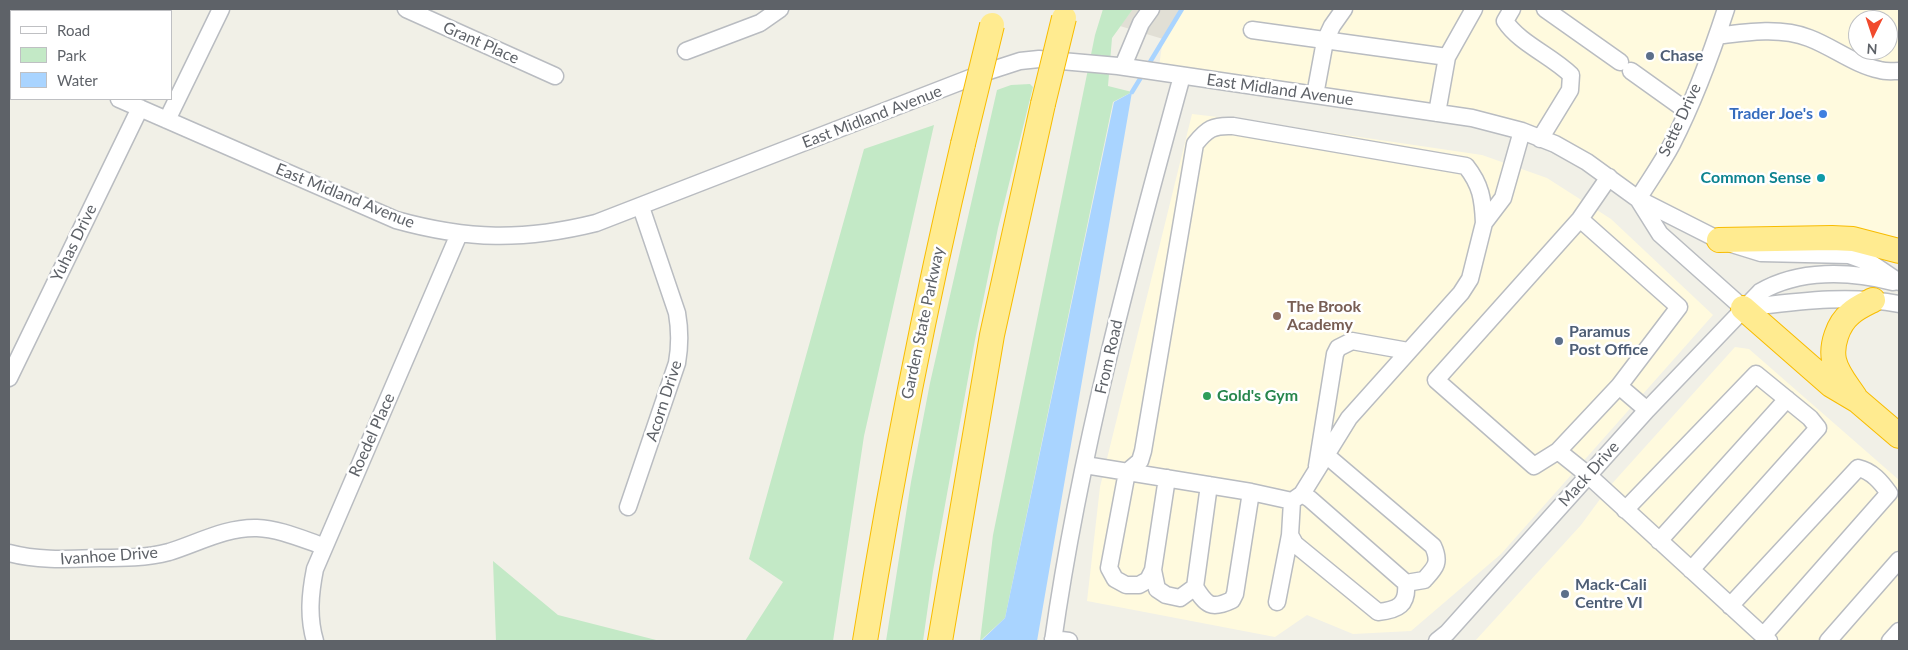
<!DOCTYPE html>
<style>
body{margin:0}
#map{position:relative;width:1908px;height:650px;overflow:hidden;background:#f1f0e7;font-family:Lato,sans-serif}
canvas{display:block}
.frame{position:absolute;inset:0;border:10px solid #5e6268;pointer-events:none}
.legend{position:absolute;left:10px;top:10px;width:162px;height:90px;box-sizing:border-box;background:#fff;border:1px solid #bfc0c3;margin:0;padding:6px 9px;list-style:none;font-size:15px;color:#5e6268}
.legend li{display:flex;align-items:center;gap:10px;height:25px}
.legend b{width:25px;border:1px solid #bfc0c3}
.north{position:absolute;left:1848px;top:10px;width:50px;height:50px;box-sizing:border-box;background:#fff;border:1px solid #bfc0c3;border-radius:50%;rotate:184deg;font-size:14px;font-weight:700;line-height:20px;text-align:center;color:#5e6268}
.north::after{content:'';display:block;margin:auto;width:18px;height:22px;background:#f14a2d;clip-path:polygon(50% 0,100% 100%,50% 72%,0 100%)}
</style>
<div id="map">
<canvas width="1908" height="650"></canvas>
<div class="frame"></div>
<ul class="legend">
<li><b style="height:6px;background:#fff"></b>Road</li>
<li><b style="height:14px;background:#c3e9c6"></b>Park</li>
<li><b style="height:14px;background:#a9d4ff"></b>Water</li>
</ul>
<div class="north">N</div>
</div>
<script>
const ctx = document.querySelector('canvas').getContext('2d');
ctx.lineJoin = 'round';
function fill(path, color) { ctx.fillStyle = color; ctx.fill(path, 'evenodd'); }
function stroke(path, color, width, dash) { ctx.strokeStyle = color; ctx.lineWidth = width; ctx.lineCap = dash ? 'butt' : 'round'; ctx.setLineDash(dash || []); ctx.stroke(path); }
function drawText(font, color, halo, rows, align = 'center') {
  ctx.font = font + ' Lato,sans-serif'; ctx.lineWidth = 5; ctx.setLineDash([]); ctx.textBaseline = 'middle'; ctx.strokeStyle = halo; ctx.fillStyle = color; for (const [text, x, y, turn = 0] of rows) {
    ctx.save(); ctx.translate(x, y); ctx.rotate((+turn || 0) * Math.PI / 180); ctx.textAlign = isNaN(turn) ? turn : align; if (halo) ctx.strokeText(text, 0, 0); ctx.fillText(text, 0, 0); ctx.restore();
  }
}
const commercial = new Path2D(`
 M1182,9H1899V251L1719,240L1522,131L1158,73L1163,39ZM1858,20H1888V50H1858Z
 M1192,114L1244,120L1482,155L1547,178L1611,219L1713,315L1501,554L1411,631L1353,634L1307,615L1275,637L1087,601L1100,487Z
 M1735,347L1749,349L1899,480V641H1475L1581,525L1609,487Z`);
const education = new Path2D(`
 M1133,9H1182L1163,39L1120,26Z`);
const green = new Path2D(`
 M1103,9H1133L1112,38L1108,86L1132,92L1113,102L1005,618L980,641L993,535L1095,35Z
 M1030,84L1033,87L998,228L975,340L933,571L923,641H886L911,482L930,383L997,90L1011,85Z
 M934,125L864,436L833,641H745L783,582L749,559L864,149Z
 M493,561L558,615L660,641H496Z`);
const water = new Path2D(`
 M1132,92L1037,641H981L1005,618L1114,102Z`);
const stream = new Path2D(`
 M1147,67L1182,9
 M1132,92L1143,74`);
const minor = new Path2D(`
 M406,9L555,76
 M1512,9L1505,21C1519,43 1552,56 1571,75L1570,90L1540,139
 M1545,9L1620,62
 M28,11L29,9
 M1252,30L1447,57
 M1717,36C1747,32 1781,27 1809,38C1833,47 1855,65 1880,70C1886,72 1893,71 1899,71
 M9,51L11,52
 M686,51L760,23L780,9
 M1123,66L1141,23L1151,9
 M1631,71L1687,111
 M1315,95L1325,41L1332,26L1344,9
 M119,99L396,220C468,240 523,241 596,223L983,73L1020,61L1039,59L1118,66L1472,118L1522,131L1555,144L1587,162L1638,199L1719,240L1761,253L1849,255L1871,263L1899,282
 M1437,113L1447,57L1474,9
 M167,120L221,9
 M1638,199L1660,234L1743,308C1795,302 1847,294 1899,304
 M1638,199C1649,181 1662,163 1672,144C1693,103 1712,52 1726,9
 M1580,219L1679,307L1619,386L1558,451L1534,466L1436,380L1580,219L1609,177
 M9,378L140,108
 M1619,386L1647,410
 M1558,451L1588,475L1769,641
 M1085,465L1251,492L1292,501
 M1317,466L1335,354L1338,348L1352,341L1408,351
 M1167,478L1153,570L1148,580L1139,585H1126L1115,579L1109,568L1127,472L1140,461L1143,451L1195,144C1207,129 1213,125 1233,126L1466,166C1481,185 1483,199 1484,223
 M1302,494L1310,499L1406,583L1424,580C1435,568 1441,563 1433,546L1326,455
 M628,507L677,363C680,346 680,330 677,313L641,207
 M1625,510L1756,374L1810,418L1818,428L1691,570
 M1659,541L1787,399
 M9,553C39,561 69,559 100,558C123,558 146,558 169,552C198,543 226,527 257,528C280,529 302,539 323,546
 M1153,570L1157,589L1166,595L1180,598L1195,587L1209,485
 M1406,583C1408,605 1398,610 1378,612L1295,544L1290,535L1292,501L1302,494L1349,418L1461,293L1470,279L1484,223L1503,198L1522,131
 M1195,587C1206,605 1211,610 1232,600L1235,594L1251,492
 M1277,602L1290,535
 M1730,606L1858,468C1872,471 1881,482 1889,493L1763,636
 M1053,639L1069,641
 M315,641C308,617 310,594 315,569L459,234
 M1053,641C1080,450 1131,262 1182,76
 M1437,641L1447,633L1647,410L1760,292C1799,269 1850,271 1893,282
 M1828,641L1899,560
 M1890,641L1899,631`);
const highway = new Path2D(`
 M1719,240L1832,238L1853,239L1899,251
 M1743,308L1831,385L1858,401L1899,436
 M1855,397C1848,386 1837,374 1834,360C1831,345 1838,324 1850,314C1856,308 1865,304 1873,300
 M865,641C892,474 924,309 963,144
 M940,641L992,335L1043,104`);
const highwayBridge = new Path2D(`
 M1043,104L1064,18
 M963,144L992,25`);
const markers = [
 [1650,56,5,"#5c6f8a"],
 [1823,114,5,"#3f7fe0"],
 [1821,178,5,"#0f9aa8"],
 [1277,316,5,"#8d6e63"],
 [1559,341,5,"#5c6f8a"],
 [1207,396,5,"#2e9e5b"],
 [1565,594,5,"#5c6f8a"]
];
const streetNames = [
 ["Grant Place",481,43,24],
 ["East Midland Avenue",1280,90,8],
 ["East Midland Avenue",872,117,-21],
 ["Sette Drive",1680,120,-65],
 ["East Midland Avenue",345,196,22],
 ["Yuhas Drive",74,243,-64],
 ["Garden State Parkway",923,323,-78],
 ["From Road",1109,357,-77],
 ["Acorn Drive",664,401,-72],
 ["Roedel Place",372,435,-66],
 ["Mack Drive",1589,474,-48],
 ["Ivanhoe Drive",109,556,-4]
];
const serviceNames = [
 ["Chase",1660,56],
 ["Paramus",1569,332],
 ["Post Office",1569,350],
 ["Mack-Cali",1575,585],
 ["Centre VI",1575,603]
];
const shopNames = [
 ["Trader Joe's",1813,114]
];
const cultureNames = [
 ["Common Sense",1811,178]
];
const educationNames = [
 ["The Brook",1287,307],
 ["Academy",1287,325]
];
const leisureNames = [
 ["Gold's Gym",1217,396]
];
fill(commercial, '#fffade');
fill(education, '#e1dfd5');
fill(green, '#c3e9c6');
fill(water, '#a9d4ff');
stroke(stream, '#a9d4ff', 4.5);
stroke(minor, '#b9bcc1', 19);
stroke(highway, '#f8bc00', 26);
stroke(minor, '#fff', 16);
stroke(highway, '#ffeb90', 24);
stroke(highwayBridge, '#f8bc00', 26, []);
stroke(highwayBridge, '#ffeb90', 24);
for (const [x, y, r, color] of markers) { const dot = new Path2D(); dot.arc(x, y, r, 0, 2 * Math.PI); ctx.fillStyle = color; ctx.fill(dot); stroke(dot, '#fff', 2); }
drawText('16px', '#5e6268', '#fff', streetNames);
drawText('bold 16px', '#4e5e75', '#fff', serviceNames, 'left');
drawText('bold 16px', '#366cbe', '#fff', shopNames, 'right');
drawText('bold 16px', '#0d838f', '#fff', cultureNames, 'right');
drawText('bold 16px', '#785e54', '#fff', educationNames, 'left');
drawText('bold 16px', '#27864d', '#fff', leisureNames, 'left');
</script>
